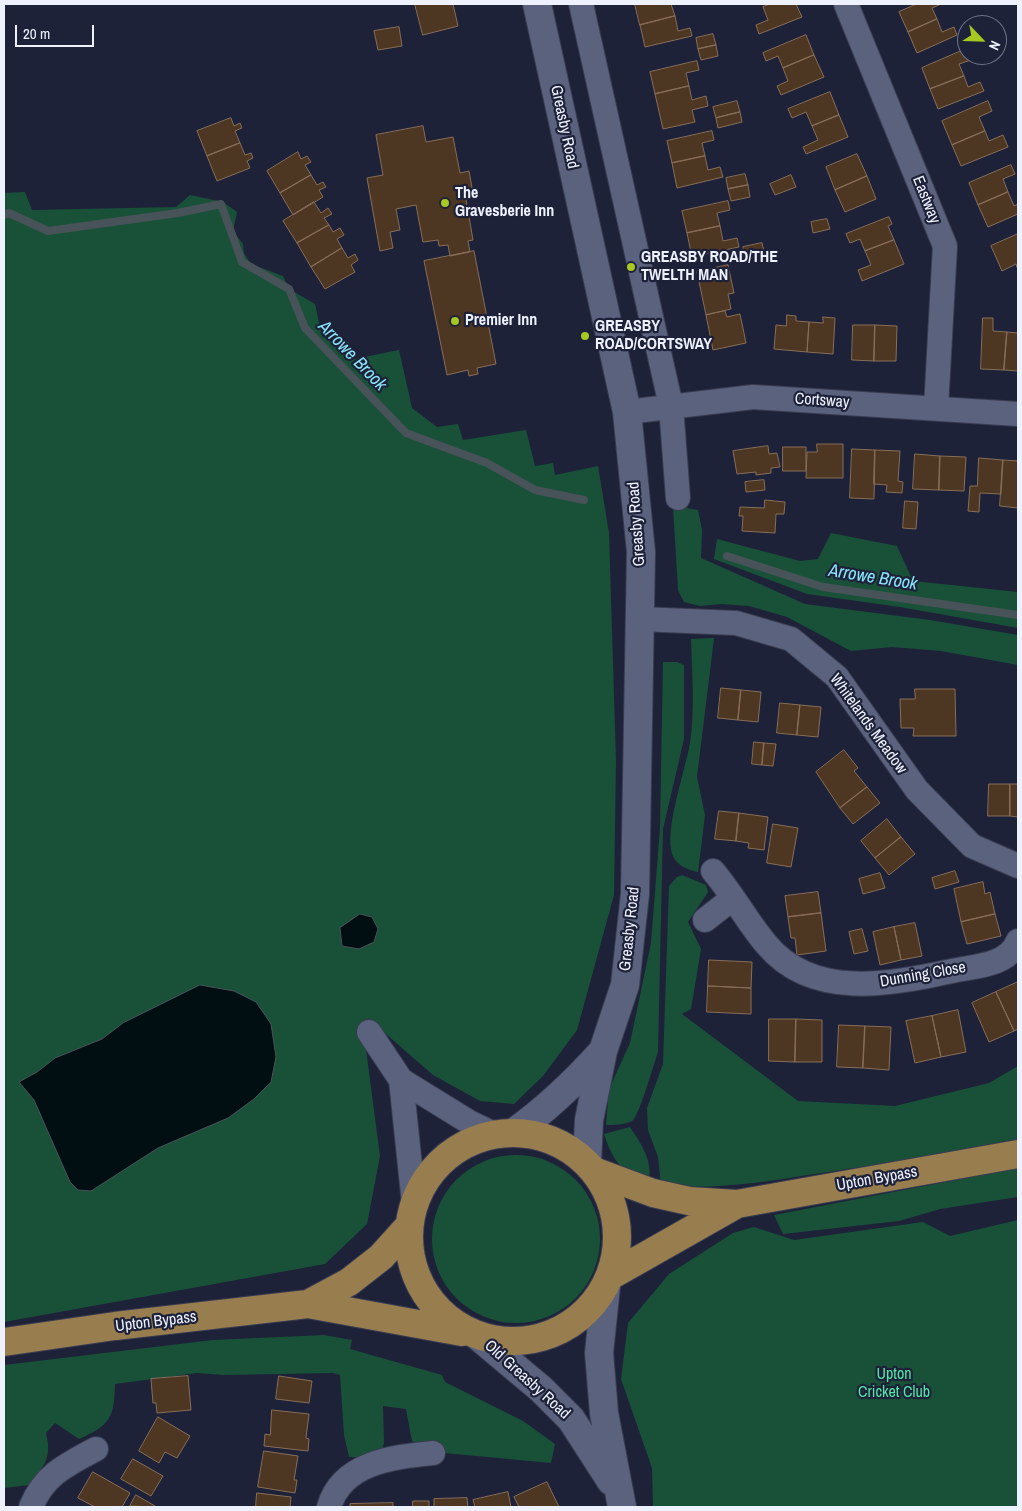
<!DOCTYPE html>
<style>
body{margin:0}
#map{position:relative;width:1022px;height:1511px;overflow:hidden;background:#1d2239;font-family:"Archivo Narrow",sans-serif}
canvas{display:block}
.frame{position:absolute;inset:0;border:5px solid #eef2ff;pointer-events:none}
.north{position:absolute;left:957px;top:15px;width:50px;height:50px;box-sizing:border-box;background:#1d2239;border:1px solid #717588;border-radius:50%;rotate:114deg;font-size:14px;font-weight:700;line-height:20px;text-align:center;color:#eef2ff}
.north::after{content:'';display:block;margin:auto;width:18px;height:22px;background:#a6c821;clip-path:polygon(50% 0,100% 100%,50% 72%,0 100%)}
.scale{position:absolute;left:15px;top:25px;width:79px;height:22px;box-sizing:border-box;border:2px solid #eef2ff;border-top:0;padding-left:6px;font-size:15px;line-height:18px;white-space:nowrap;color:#eef2ff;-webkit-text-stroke:4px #1d2239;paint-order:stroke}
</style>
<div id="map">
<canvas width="1022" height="1511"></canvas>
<div class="frame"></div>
<div class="north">N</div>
<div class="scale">20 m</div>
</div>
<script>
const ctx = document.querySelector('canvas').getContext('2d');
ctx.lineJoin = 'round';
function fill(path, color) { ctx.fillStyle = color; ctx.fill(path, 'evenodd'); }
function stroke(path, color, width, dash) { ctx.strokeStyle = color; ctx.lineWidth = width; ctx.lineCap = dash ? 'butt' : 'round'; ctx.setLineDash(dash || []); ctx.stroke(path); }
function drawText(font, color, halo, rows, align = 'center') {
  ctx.font = font + ' "Archivo Narrow",sans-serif'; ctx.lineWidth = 4.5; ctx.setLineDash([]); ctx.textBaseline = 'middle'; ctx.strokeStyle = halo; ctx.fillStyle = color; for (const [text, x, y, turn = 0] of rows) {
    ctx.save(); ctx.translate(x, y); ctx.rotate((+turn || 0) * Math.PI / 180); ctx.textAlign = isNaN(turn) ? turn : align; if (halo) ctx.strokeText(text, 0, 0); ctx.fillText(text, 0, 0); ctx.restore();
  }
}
const green = new Path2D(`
 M25,192L32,210L176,207L190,195L223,202L237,212L233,231L243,244L244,253L251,264L283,276L289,289L315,304L322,336L334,344L349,342L354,359L399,350L412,408L437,427L458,424L463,440L526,430L535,466L553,463L555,475L598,466L609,533L616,762L614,895L577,1030L543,1076L514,1104L480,1101L433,1075L378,1027L364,1034L380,1156L367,1224L325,1264L4,1322V193Z
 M673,506L698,510L702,530L701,558L805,604L930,620L1018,635V665L941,651L892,647L851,651L787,617L749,606L722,604L700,606L684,602L678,590Z
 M831,533L897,546L913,581L1018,592V628L900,607L807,594L714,559L717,539L800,561L818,559Z
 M714,638L697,777L705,815L698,872C685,869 673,864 671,849C667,822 685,771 690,743C695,709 692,673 691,639Z
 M663,662H677L684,665V739L663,829L658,1052C654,1063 639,1117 632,1121C624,1125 614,1125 606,1125L609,1089L630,1043L651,943L660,828Z
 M682,875L706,885L708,892L688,922L701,949L691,1009L682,1014L798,1101L895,1106L989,1083L1018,1066V1139C948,1152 879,1165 808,1175C758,1183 711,1190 661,1185L658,1157L648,1130L647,1108L663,1064L669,886L677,877Z
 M630,1127C640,1142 656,1165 647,1184C621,1169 614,1164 604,1134Z
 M432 1239a84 84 0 1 1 168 0a84 84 0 1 1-168 0Z
 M1018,1168V1197L940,1209L899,1221L783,1234L774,1215Z
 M1018,1220V1507H653L652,1468L621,1379L628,1323L669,1274L733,1233L754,1227L794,1240L923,1222L950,1236Z
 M324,1335L352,1340L350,1349L442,1375L445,1382L523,1421L555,1444L551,1463L423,1451L412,1441L406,1409L383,1406L384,1443L382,1449L364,1458L349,1457L344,1435L340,1375L333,1373L224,1375L197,1373L115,1384C114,1417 111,1425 79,1439L55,1423L46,1433C52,1458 45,1465 29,1485L4,1488V1365L213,1340Z`);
const water = new Path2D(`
 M360,914L372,917L378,929L374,942L359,949L342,946L340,928Z
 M200,985L234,991L256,1002L271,1024L276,1057L271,1082L254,1099L228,1118L158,1148L91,1191L78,1190L70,1182L34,1100L19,1082L37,1072L55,1058L102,1039L123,1023Z`);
const stream = new Path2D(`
 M4,215L9,213L48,231L178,213L221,204L242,262L289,289L305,328L406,433L487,463L535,490L584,500
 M727,556L823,587L1018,615`);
const building = new Path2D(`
 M415,4H453L458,26L423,35Z
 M635,4H671L675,16L640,25Z
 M770,4H796L802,17L759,34L756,25L768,20L763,7Z
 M917,4H941L932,8L937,19L908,32L899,12Z
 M675,16L678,31L690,28L692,36L645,47L640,25Z
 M937,19L942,32L954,27L957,35L917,53L908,32Z
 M399,27L402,46L378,50L374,31Z
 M967,29V42H966L961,32Z
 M713,34L716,45L698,49L696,38Z
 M806,35L814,55L783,68L778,56L766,61L763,53Z
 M716,45L718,56L701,60L698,49Z
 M966,49L967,55L971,60L959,64L964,76L930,89L922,68Z
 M814,55L824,77L781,95L777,86L788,81L783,68Z
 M697,61L699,70L686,73L689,86L655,94L650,72Z
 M964,76L968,87L980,82L984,91L938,109L930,89Z
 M689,86L692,100L706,96L708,106L692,110L695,122L663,129L655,94Z
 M830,92L839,115L812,126L806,112L792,118L788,109Z
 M737,101L740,112L716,118L713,107Z
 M988,101L992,111L979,117L985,131L952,145L942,121Z
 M740,112L742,122L718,128L716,118Z
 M839,115L848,137L806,154L803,147L818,140L812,126Z
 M231,118L234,126L240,123L242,128L235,131L240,143L207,156L197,131Z
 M423,126L426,142L453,137L460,173L469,171L473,193L465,194L473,240L468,241L470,252L450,256L448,245L439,246L438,240L423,242L416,205L396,209L400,230L390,232L393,248L380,251L367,178L383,175L376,135Z
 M712,131L714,140L702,143L705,156L672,163L667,141Z
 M985,131L989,141L1003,135L1008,147L961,166L952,145Z
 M240,143L245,155L251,153L253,158L247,161L250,168L217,181L207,156Z
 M298,152L301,159L307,156L311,162L305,165L311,175L280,193L267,171Z
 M857,154L867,176L835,190L826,167Z
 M705,156L708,170L720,167L723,177L677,188L672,163Z
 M1011,165L1015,174L1003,179L1008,192L978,205L969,183Z
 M745,174L748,185L728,189L726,178Z
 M311,175L317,185L323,182L326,187L319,190L323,197L293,215L280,193Z
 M791,175L796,187L775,195L770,184Z
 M867,176L876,199L845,212L835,190Z
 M748,185L750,197L731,201L728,189Z
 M1008,192L1014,206L1018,204V214L988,227L978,205Z
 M728,201L730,210L717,213L720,226L687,233L682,211Z
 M314,202L321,213L328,208L332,214L324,218L329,225L297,243L283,221Z
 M889,217L892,224L888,226L894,240L865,251L860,239L850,243L846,234Z
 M827,219L830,229L813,233L811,222Z
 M329,225L333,232L340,228L344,235L337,239L342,248L311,267L297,243Z
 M720,226L723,241L737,238L739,247L692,257L687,233Z
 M1018,234V270L1016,264L1002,271L991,246Z
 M894,240L904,264L862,281L858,270L871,265L865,251Z
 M762,243L765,255L745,259L743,247Z
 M342,248L348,258L355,254L358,260L351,265L355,272L325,289L311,267Z
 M474,251L496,364L477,368L478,374L469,376L468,370L447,375L424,261Z
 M728,265L734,293L728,294L731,309L706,315L697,272Z
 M725,311L727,317L740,314L746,343L713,350L706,315Z
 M787,315L796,316V321L809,322L807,352L774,349L776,325L786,326Z
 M823,317L835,318L833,354L807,352L809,322L823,323Z
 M983,318H993V331L1007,332L1004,370L981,369Z
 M853,325H875L874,361L852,360Z
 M875,325L897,326L896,361H874Z
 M1007,332L1018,333V371L1004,370Z
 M817,444H843V478H806L807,452H817Z
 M768,446L769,454L777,453L780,467L771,468V473L756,475V472L737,474L733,451Z
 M783,447H806V471H783Z
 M852,449L875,450L874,499L850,498Z
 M875,450L900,451L898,481L903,482L902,493L886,492L887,485L874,484Z
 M915,454L940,456L939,490L913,489Z
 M940,456L966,457L964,491L939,490Z
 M979,458L1003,460L1001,494L980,493L979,512L968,511L970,486H977Z
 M1003,460L1018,461V508L1000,506Z
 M764,480L765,490L746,492L745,482Z
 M765,500L785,502L784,514H776L775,533L742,531L743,516H739L740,507L764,508Z
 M905,501L918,502L916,529L903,528Z
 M721,688L741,690L738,720L718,718Z
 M915,689H955L956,736H913L914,728H901L900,699H915Z
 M741,690L761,692L758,722L738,720Z
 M780,703L800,705L797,735L777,733Z
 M800,705L821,707L818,737L797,735Z
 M754,742L764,743L762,765L752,764Z
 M764,743L776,744L773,766L762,765Z
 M844,750L858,768L854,771L867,787L840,808L816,772Z
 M989,784H1010V816H988Z
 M1010,784H1018V817L1010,816Z
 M867,787L880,803L853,824L840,808Z
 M719,811L739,813L736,841L715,839Z
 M739,813L768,817L764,850L748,848L749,843L736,841Z
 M887,819L901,837L875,858L861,841Z
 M773,824L798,828L791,867L767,863Z
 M901,837L915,854L889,875L875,858Z
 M955,871L959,882L935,889L932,878Z
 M880,873L885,888L863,894L859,879Z
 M983,882L985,894L990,892L995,914L961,922L954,889Z
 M818,892L821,913L788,917L785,896Z
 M821,913L826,951L797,955L795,938H791L788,917Z
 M995,914L1001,936L967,944L961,922Z
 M915,923L922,956L901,960L894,927Z
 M894,927L901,960L880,965L873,932Z
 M862,929L868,951L854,954L849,932Z
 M709,960L752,962L751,988L708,986Z
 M1018,982V1029L1014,1031L996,992Z
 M708,986L751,988V1014L707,1012Z
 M996,992L1014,1031L989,1042L972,1003Z
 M958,1010L966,1052L941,1057L932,1016Z
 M932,1016L941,1057L915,1063L906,1021Z
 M769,1019H796L795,1062L769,1061Z
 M796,1019L822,1020V1062H795Z
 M839,1025L865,1026L863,1068L837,1067Z
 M865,1026L891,1027L889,1070L863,1068Z
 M188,1376L191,1410L157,1413L156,1403H153L151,1379Z
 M279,1376L312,1381L309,1403L276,1399Z
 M272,1410L309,1414L306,1438L309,1439L308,1451L264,1446L265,1434L270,1435Z
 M158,1417L190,1436L177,1458L165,1452L159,1463L139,1451Z
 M264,1451L298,1456L294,1480H297L295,1493L258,1487Z
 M133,1459L163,1476L151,1496L121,1479Z
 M93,1472L130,1493L122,1507H95L78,1498Z
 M547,1482L559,1507H519L514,1497Z
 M508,1492L511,1507H475L473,1500Z
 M257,1493L291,1497L290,1507H256Z
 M136,1495L155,1506V1507L130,1506Z
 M467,1498L468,1507H434V1499Z
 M413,1501H429V1507H413Z
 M393,1503V1507H350V1504Z`);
const street = new Path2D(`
 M581,4L671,406L678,498
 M846,4L945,246L936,408
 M627,412L753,397L1018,414
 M639,619L736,623L791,639L837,677L917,790L972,846L1018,866
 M713,871C733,894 747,922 767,945C813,1000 891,984 952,971C975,966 1008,966 1018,941
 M705,920L733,898
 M369,1032L401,1080L469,1122L494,1134
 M401,1080L414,1204
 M31,1507C44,1475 66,1465 96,1449
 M329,1507C342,1462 394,1457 433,1453`);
const secondary = new Path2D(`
 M537,4L627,412L641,552L635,894L625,985L603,1051L589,1120L587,1163
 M513,1133C547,1109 574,1083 602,1052
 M606,1286L599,1353L604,1413L622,1507
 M479,1337L541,1389L571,1419L611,1481`);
const primary = new Path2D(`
 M409 1237a104 104 0 1 1 208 0a104 104 0 1 1-208 0Z
 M594,1171L653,1193L689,1201L737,1204L1018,1154
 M610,1276L737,1204
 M308,1304L349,1282L381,1257L409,1226
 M4,1342L115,1326L308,1304L462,1332`);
const markers = [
 [445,203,5,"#a6c821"],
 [631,267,5,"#a6c821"],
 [455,321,5,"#a6c821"],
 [585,336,5,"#a6c821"]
];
const streetNames = [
 ["Greasby Road",564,127,78],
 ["Eastway",926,200,68],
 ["Cortsway",822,401,4],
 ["Greasby Road",637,524,-94],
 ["Whitelands Meadow",868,724,54],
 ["Greasby Road",630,929,-84],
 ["Dunning Close",923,975,-10],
 ["Upton Bypass",877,1179,-10],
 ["Upton Bypass",156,1322,-7],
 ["Old Greasby Road",527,1380,42]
];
const poiNames = [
 ["The",455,194],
 ["Gravesberie Inn",455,212],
 ["GREASBY ROAD/THE",641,258],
 ["TWELTH MAN",641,276],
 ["Premier Inn",465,321],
 ["GREASBY",595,327],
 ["ROAD/CORTSWAY",595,345]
];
const parkNames = [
 ["Upton",894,1375],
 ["Cricket Club",894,1393]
];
const waterNames = [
 ["Arrowe Brook",352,356,46],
 ["Arrowe Brook",873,578,9]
];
fill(green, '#195138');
fill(water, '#010e12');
stroke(water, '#485259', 1);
stroke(stream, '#485259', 8);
fill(building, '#4d3622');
stroke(building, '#886e58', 1);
stroke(street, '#3a3d51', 26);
stroke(secondary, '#3a3d51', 30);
stroke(primary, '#3a3d51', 30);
stroke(street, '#5b627e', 24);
stroke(secondary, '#5b627e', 28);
stroke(primary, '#987e4f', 28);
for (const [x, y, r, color] of markers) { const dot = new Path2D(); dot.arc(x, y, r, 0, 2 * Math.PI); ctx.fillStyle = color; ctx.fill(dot); stroke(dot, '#1d2239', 2); }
drawText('16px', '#eef2ff', '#1d2239', streetNames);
drawText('bold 16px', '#eef2ff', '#1d2239', poiNames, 'left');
drawText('16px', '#52e5a4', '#1d2239', parkNames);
drawText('italic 18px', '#88e6fb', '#1d2239', waterNames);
</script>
